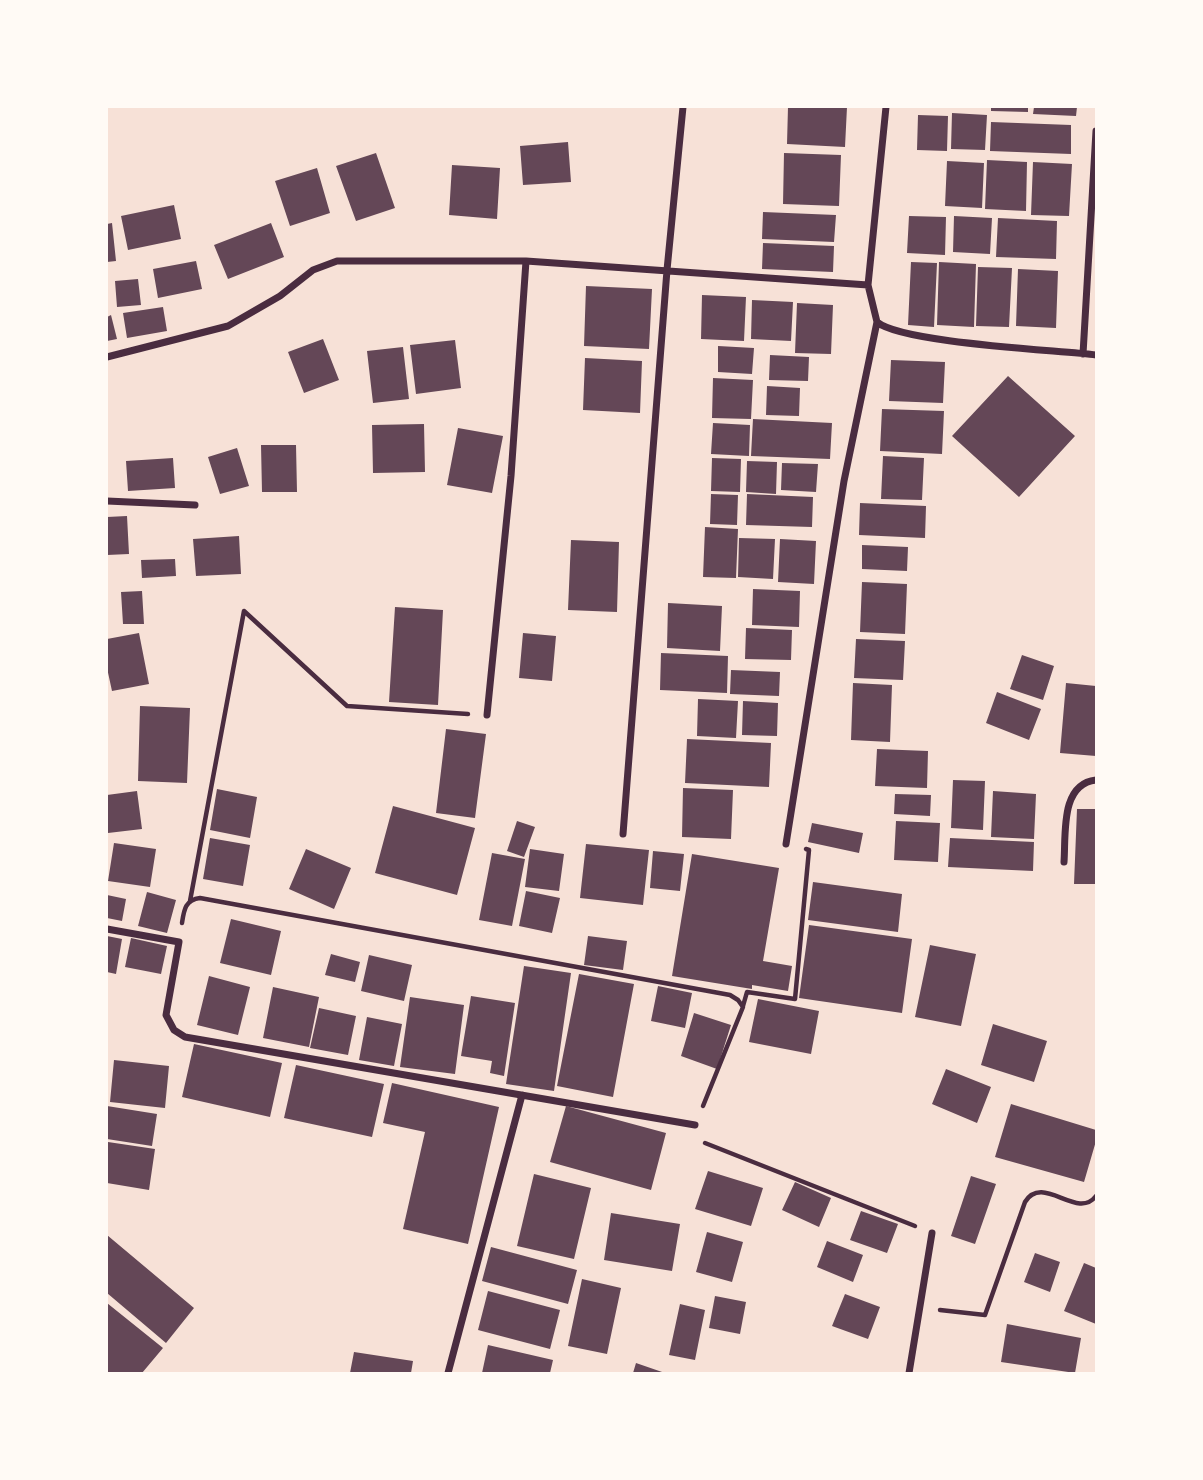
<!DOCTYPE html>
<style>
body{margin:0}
#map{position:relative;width:1203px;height:1480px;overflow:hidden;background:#f7e1d7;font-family:Mulish,sans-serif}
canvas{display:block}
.frame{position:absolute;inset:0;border:108px solid #fffaf5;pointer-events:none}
</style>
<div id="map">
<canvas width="1203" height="1480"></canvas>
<div class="frame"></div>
</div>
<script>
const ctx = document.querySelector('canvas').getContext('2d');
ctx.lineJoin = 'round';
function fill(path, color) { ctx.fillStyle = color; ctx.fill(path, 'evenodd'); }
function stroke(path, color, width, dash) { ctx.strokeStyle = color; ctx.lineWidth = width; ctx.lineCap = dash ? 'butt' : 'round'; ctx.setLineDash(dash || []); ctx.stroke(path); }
const building = new Path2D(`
 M788,107H847L845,147L787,144Z
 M991,107H1028V112L991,111Z
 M1034,107H1077L1076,116L1033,114Z
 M952,113L987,115L985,150L951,149Z
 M918,115L948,116L947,151L917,150Z
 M991,122L1071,125V154L990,151Z
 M568,142L571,182L523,185L520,146Z
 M376,153L395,208L356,221L336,166Z
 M784,153L841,155L839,206L783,204Z
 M987,160L1027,162L1026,211L985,209Z
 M947,161L984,163L982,208L945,206Z
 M1033,162L1072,164L1069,216L1031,215Z
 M452,165L500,168L497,219L449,215Z
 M317,168L330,213L290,226L275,181Z
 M174,205L181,239L128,250L121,216Z
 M763,212L836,215L834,242L762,239Z
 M909,216L946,217L945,255L907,253Z
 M954,216L992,218L990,254L953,252Z
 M998,218L1057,221L1056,259L996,257Z
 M112,223L116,261L107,262V224Z
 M271,223L284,257L228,279L214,245Z
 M763,243L834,246L833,272L762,269Z
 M196,261L202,289L158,298L153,269Z
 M911,262L937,263L934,327L908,325Z
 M939,262L976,264L974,327L937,325Z
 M978,267L1012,268L1009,327L976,326Z
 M1018,269L1058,271L1056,328L1016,326Z
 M138,279L141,305L117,307L115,281Z
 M586,286L652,289L649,349L584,346Z
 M702,295L746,297L744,341L701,339Z
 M752,300L793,302L791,341L751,339Z
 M797,303L833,305L831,354L795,353Z
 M163,307L167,331L127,338L123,313Z
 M111,315L117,339L107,341V317Z
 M323,339L339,380L304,393L288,352Z
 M455,340L461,388L416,394L410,345Z
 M718,346L754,348L752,374L718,372Z
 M403,347L409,399L373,403L367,351Z
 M770,355L809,357L808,381L769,380Z
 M585,358L642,361L640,413L583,410Z
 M891,360L945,362L943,403L889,401Z
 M1008,376L1075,436L1019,497L952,436Z
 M713,378L753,380L751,419L712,418Z
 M767,386L800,388L799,416L766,415Z
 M882,409L944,411L942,454L880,451Z
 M753,419L832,423L830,459L751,456Z
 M713,423L750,425L749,456L711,454Z
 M424,424L425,472L373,473L372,425Z
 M458,428L503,436L492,493L447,485Z
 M261,445H296L297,492H262Z
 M237,448L249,486L220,494L208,457Z
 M883,456L924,458L922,500L881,499Z
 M173,458L175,488L128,491L126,461Z
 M712,458L741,459L740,492L711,491Z
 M747,461L777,462L776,494L746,492Z
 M782,463L818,464L816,492L781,490Z
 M711,494L738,495L737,525L710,524Z
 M747,494L813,497L812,527L746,525Z
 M860,503L926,506L925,538L859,535Z
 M127,516L129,554L107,555V517Z
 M705,527L738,529L736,578L703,577Z
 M239,536L241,574L196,576L193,539Z
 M739,538L775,539L773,579L738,577Z
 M780,539L816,541L814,584L778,582Z
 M571,540L619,542L617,612L568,610Z
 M862,545L908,547L907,571L862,569Z
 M175,559L176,576L142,578L141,560Z
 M862,582L907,584L905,634L860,632Z
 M753,589L800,591L799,627L752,625Z
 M142,591L144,624H123L121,592Z
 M668,603L722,606L720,651L667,648Z
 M395,607L443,610L438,705L389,702Z
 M746,628L792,630L791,660L745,659Z
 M139,633L149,684L112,691L107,668V639Z
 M523,633L556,636L552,681L519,678Z
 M856,639L905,641L903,680L854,678Z
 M661,653L728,656L727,693L660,690Z
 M1022,655L1054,666L1043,700L1010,689Z
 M731,670L780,672L779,696L730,694Z
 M853,683L892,685L890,742L851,740Z
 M1066,683L1096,686V756L1060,753Z
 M997,692L1041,709L1029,740L986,723Z
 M698,699L738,701L736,738L697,736Z
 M743,701L778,703L777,736L742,735Z
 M140,706L190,708L187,783L138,781Z
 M446,729L486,734L475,818L436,813Z
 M687,739L771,743L769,787L685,783Z
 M877,749L928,751L927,788L875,786Z
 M953,780L985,781L983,830L951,828Z
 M683,788L733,790L731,839L682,837Z
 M217,789L257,797L250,838L210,830Z
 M137,791L142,829L108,833L107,795Z
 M993,791L1036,794L1034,839L991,837Z
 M895,794L931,795L930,816L894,814Z
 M393,806L475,828L457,895L375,873Z
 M1077,809H1096V884H1074Z
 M517,821L535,827L524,857L507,851Z
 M896,821L940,823L938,862L894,860Z
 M812,823L863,833L859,853L808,842Z
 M210,838L250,845L243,886L203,879Z
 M950,838L1034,842L1033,871L948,867Z
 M114,843L156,849L150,887L108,881Z
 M586,844L649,850L643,905L580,898Z
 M306,849L351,868L334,909L289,889Z
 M530,849L564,854L559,891L525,887Z
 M653,851L684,854L680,891L650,888Z
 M492,853L525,859L512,926L479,920Z
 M692,854L779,868L763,961L792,966L788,991L752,985V989L672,976Z
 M813,882L902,894L898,932L808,920Z
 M526,891L560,898L552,933L519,926Z
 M147,892L176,900L167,933L138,926Z
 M107,895L126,899L122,921L107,918Z
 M231,919L281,931L271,975L220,963Z
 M809,925L912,939L902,1013L799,998Z
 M107,936L122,939L116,974L107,972Z
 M588,936L627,941L623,970L584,965Z
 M131,938L167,946L161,974L125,967Z
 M930,945L976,954L961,1026L915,1017Z
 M331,954L360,962L355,982L325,975Z
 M369,955L412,965L404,1001L361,991Z
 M524,966L571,973L554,1091L506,1084Z
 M579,974L634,984L613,1097L557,1086Z
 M209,976L250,987L238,1035L197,1025Z
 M658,986L692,993L685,1028L651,1021Z
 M273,987L319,997L309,1047L263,1038Z
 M471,996L515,1003L504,1076L490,1073L492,1061L461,1056Z
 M410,997L464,1005L455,1074L400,1067Z
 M758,999L819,1011L811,1054L749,1042Z
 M319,1008L356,1016L348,1055L310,1048Z
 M694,1013L731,1025L717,1069L681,1056Z
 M367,1017L402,1024L394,1066L359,1060Z
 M993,1024L1047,1041L1034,1082L981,1065Z
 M194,1044L282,1063L270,1117L182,1097Z
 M114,1060L169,1066L165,1108L110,1102Z
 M296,1065L384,1084L372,1137L284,1118Z
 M946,1069L991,1087L977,1123L932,1104Z
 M392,1083L499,1107L468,1244L403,1229L425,1132L383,1123Z
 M1011,1104L1096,1130V1141L1084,1182L995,1157Z
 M107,1106L157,1114L152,1146L107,1139Z
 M566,1106L666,1133L651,1190L550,1162Z
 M108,1142L155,1149L149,1190L107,1183Z
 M708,1171L763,1188L751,1226L695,1209Z
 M534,1174L591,1188L574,1259L517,1246Z
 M971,1176L996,1184L975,1244L951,1236Z
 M795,1182L831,1198L819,1227L782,1210Z
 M861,1211L898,1224L887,1253L850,1240Z
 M611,1213L680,1224L672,1271L604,1260Z
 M707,1232L743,1242L732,1282L696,1272Z
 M107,1235L194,1308L166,1343L107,1293Z
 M827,1241L863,1255L853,1282L817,1267Z
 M491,1247L577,1270L568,1304L482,1281Z
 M1035,1253L1060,1262L1050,1292L1024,1282Z
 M1084,1263L1096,1268V1324L1064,1311Z
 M582,1279L621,1288L607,1354L568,1346Z
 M488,1291L560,1310L550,1349L478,1330Z
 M845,1294L880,1307L868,1339L832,1326Z
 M715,1296L746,1302L740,1334L709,1328Z
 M107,1303L163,1348L142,1373H107Z
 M680,1304L705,1310L695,1360L669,1355Z
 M1007,1324L1081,1338L1075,1373L1001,1362Z
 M488,1345L553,1360L550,1373H482Z
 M354,1352L413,1361L411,1373H350Z
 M636,1363L665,1373H633Z`);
const path = new Path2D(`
 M190,901L244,611L347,706L468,714
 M182,923C184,910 185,900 200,898L730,995L738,1000L743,1007L703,1106
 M743,1006L747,992L795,999L809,850L806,849
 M705,1143L915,1226
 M940,1310L985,1315L1025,1202C1043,1173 1077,1221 1096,1196`);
const minor = new Path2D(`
 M877,322C902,343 1056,350 1096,355
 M1083,354L1096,131
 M107,357L228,326L280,296L313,270L337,261H526L868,285
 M107,501L195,505
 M487,715L511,476L526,261
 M623,834L667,270L683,107
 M786,844L844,481L877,322L868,285L886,107
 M1064,862C1066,834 1060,784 1096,780
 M107,929L179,942L166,1015L174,1030L185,1037L695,1125
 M448,1373L522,1095
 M909,1373L932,1233`);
fill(building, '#644757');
stroke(path, '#4a2c40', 4.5);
stroke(minor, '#4a2c40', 7);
</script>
